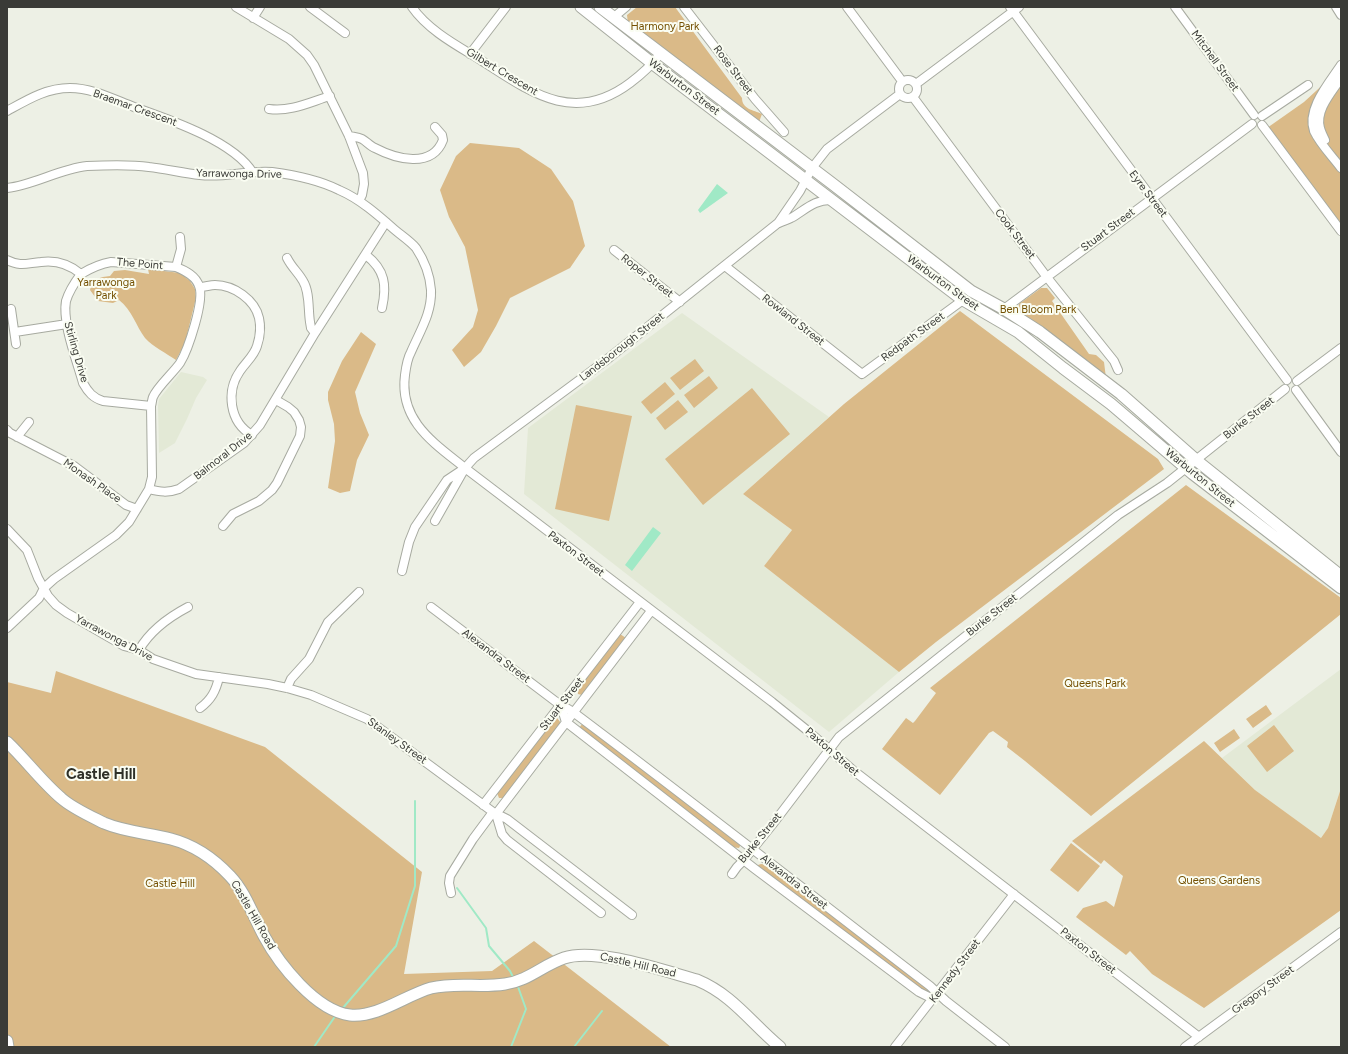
<!DOCTYPE html>
<style>
body{margin:0}
#map{position:relative;width:1348px;height:1054px;overflow:hidden;background:#edf0e5;font-family:Figtree,sans-serif}
canvas{display:block}
.frame{position:absolute;inset:0;border:8px solid #3a3b37;pointer-events:none}
</style>
<div id="map">
<canvas width="1348" height="1054"></canvas>
<div class="frame"></div>
</div>
<script>
const ctx = document.querySelector('canvas').getContext('2d');
ctx.lineJoin = 'round';
function fill(path, color) { ctx.fillStyle = color; ctx.fill(path, 'evenodd'); }
function stroke(path, color, width, dash) { ctx.strokeStyle = color; ctx.lineWidth = width; ctx.lineCap = dash ? 'butt' : 'round'; ctx.setLineDash(dash || []); ctx.stroke(path); }
function drawText(font, color, halo, rows, align = 'center') {
  ctx.font = font + ' Figtree,sans-serif'; ctx.lineWidth = 4; ctx.setLineDash([]); ctx.textBaseline = 'middle'; ctx.strokeStyle = halo; ctx.fillStyle = color; for (const [text, x, y, turn = 0] of rows) {
    ctx.save(); ctx.translate(x, y); ctx.rotate((+turn || 0) * Math.PI / 180); ctx.textAlign = isNaN(turn) ? turn : align; if (halo) ctx.strokeText(text, 0, 0); ctx.fillText(text, 0, 0); ctx.restore();
  }
}
const built = new Path2D(`
 M682,313L829,417L743,494L792,530L764,566L899,672L829,732L524,494L528,428Z
 M181,372L203,377L207,380L196,398L187,419L175,443L159,453L158,406L159,399Z
 M1341,669V788L1328,828L1321,838L1255,790L1222,758Z`);
const green = new Path2D(`
 M637,7H675L742,98C742,109 753,110 762,114L759,122L628,24L627,15Z
 M1341,68V224L1267,128L1304,102Z
 M470,143L519,148L551,169L573,201L585,246L570,268L510,298L496,326L481,352L464,367L452,350L473,327L478,310L465,247L449,217L440,190L456,156Z
 M148,269L180,273L190,281L195,289L196,298L185,343L176,360C166,353 153,347 145,338C136,326 132,310 119,300L113,303L98,301L90,290C92,279 100,277 110,276L114,271L125,270L149,274Z
 M1041,288H1047L1055,298L1052,301L1089,354L1096,355L1104,362L1106,378L1018,313L1019,304Z
 M960,311L1158,459L1164,469L936,642L899,672L764,566L792,530L743,494L844,404Z
 M361,332L376,344L355,392L360,413L369,435L357,460L350,491L340,493L328,488L335,441L334,424L328,400V392L342,361Z
 M695,359L704,371L680,390L670,378Z
 M709,376L718,388L694,408L684,395Z
 M665,382L675,394L651,414L641,402Z
 M752,388L790,434L703,505L665,459Z
 M678,400L688,412L665,430L656,418Z
 M576,405L632,416L609,521L555,509Z
 M1186,485L1341,598V614L1091,816L1025,761L1007,747L1008,742L993,731L989,733L940,795L882,749L906,718L913,723L915,721L936,693L930,688Z
 M620,634L626,638L582,695L578,694L577,690Z
 M56,671L265,747L422,872L404,974L492,971L534,941L671,1047H7V682L51,693Z
 M1266,705L1272,714L1253,728L1246,719Z
 M557,718L561,723L504,798H499L497,793L554,719Z
 M583,723L740,844V846L739,848L732,847L578,729Z
 M1274,725L1294,751L1267,772L1247,746Z
 M1234,729L1240,738L1220,752L1214,743Z
 M1204,741L1255,790L1321,838L1328,828L1341,788V910L1204,1008L1152,974L1130,951L1126,955L1076,917L1083,908L1106,901L1114,907L1123,876L1104,860L1101,864L1072,841Z
 M1071,843L1100,866L1078,892L1050,870Z
 M761,864L767,865L923,985L929,991L930,993L922,991L758,867V865Z`);
const water = new Path2D(`
 M717,184L728,193L700,213L698,210Z
 M653,527L661,533L632,571L625,565Z`);
const stream = new Path2D(`
 M457,888L486,928L489,946L510,971L514,979
 M342,1009L396,946L415,886V801
 M314,1047L336,1015
 M511,1047L526,1009L517,984
 M574,1047L602,1011`);
const street = new Path2D(`
 M236,7L289,39L307,55L314,65L349,136L363,173L364,184L362,195L359,201
 M310,7L345,33
 M412,7C428,30 456,45 479,59C529,91 573,126 630,83C642,74 651,66 660,54
 M684,7L755,99L784,132
 M847,7L902,81
 M1010,7L1287,380
 M1175,7L1254,115
 M1336,7L1341,15
 M614,17L626,7
 M253,18L260,7
 M470,54L506,7
 M1341,65C1330,82 1306,109 1314,131C1320,144 1332,156 1341,168
 M899 89a9 9 0 1 1 18 0a9 9 0 1 1-18 0Z
 M916,84L1019,7
 M913,97L1046,276L1114,361L1118,370
 M269,109C291,112 310,102 330,96
 M7,111C27,100 46,88 70,88C92,88 113,99 134,107C168,119 234,141 253,173
 M1262,116L1308,85
 M1262,125L1341,231
 M349,136C353,137 358,137 362,139C366,141 370,146 375,148C396,159 432,169 443,140L442,135L435,127
 M1325,140C1323,136 1321,132 1320,128C1315,110 1332,92 1341,78
 M7,188C34,185 59,169 87,166C107,165 129,164 149,167C166,169 183,173 200,175C224,178 248,170 272,172C295,175 319,180 339,190C360,199 378,215 395,230C402,236 410,241 416,248C424,260 430,275 431,290C432,313 420,331 411,352C407,359 406,367 405,375C399,421 434,443 465,468L772,702L808,731L854,771L1199,1037
 M779,223C783,221 787,220 791,218C805,210 815,199 832,200
 M614,250L680,302
 M366,255C385,270 387,285 382,308
 M287,258C292,268 298,272 303,281C310,292 308,310 310,322L311,328L315,333
 M7,260C21,267 27,263 41,262C56,260 69,264 81,274C91,268 99,264 111,262L176,267C186,271 196,276 199,286C205,300 188,350 180,363C173,373 157,387 153,397C152,399 152,403 151,406L152,477L149,489L129,522L116,535L54,579L44,588L39,598L7,628
 M725,266L862,374L963,300
 M176,267L181,249L180,237
 M81,274C75,282 69,291 66,301C62,323 77,361 83,383C88,392 93,398 103,401L151,406
 M200,287C205,287 210,285 215,285C234,285 255,300 259,318C261,327 260,337 257,346C254,356 246,362 240,371C226,391 229,422 252,435
 M11,309L16,344
 M1004,309L1252,124
 M15,332L67,324
 M1297,381L1341,348
 M1296,390L1341,452
 M7,430L10,433L74,466L126,505L137,509
 M17,437L29,422
 M149,489C160,492 168,493 179,489L244,443L260,425L315,333L386,222
 M435,521L465,468L474,458L605,361L778,223L800,191L812,168L827,149L900,94
 M223,526L233,514L259,501L272,490L277,483L300,436L301,427L299,420L294,412L288,407L276,400
 M7,529L27,550L38,578L48,596L56,605L67,613L124,646L139,650L153,659L196,674L268,684L287,688L311,695L367,719L493,812L507,819L632,915
 M402,571L409,542L415,527L447,480L462,470
 M431,607L555,701L573,712C693,802 811,895 930,986L946,1001L1005,1047
 M139,650C150,631 169,617 188,607
 M287,688L291,679L309,659L328,622L359,592
 M561,706L566,722L755,869L919,992L933,999
 M200,708C211,700 216,691 219,677
 M483,805L640,602
 M732,874L737,867L744,860L772,825L839,737L1118,515L1167,483L1285,389
 M451,893L449,883L450,876L473,839L493,812
 M601,913L507,840L502,834L496,814L651,611
 M895,1047L1014,894
 M1185,1047L1341,932`);
const secondary = new Path2D(`
 M581,7L653,64L963,300L1018,332L1063,368L1111,404L1193,474L1341,588
 M600,7L834,185L971,291L1004,309L1040,332L1121,394L1196,460L1341,576
 M7,742C26,760 41,781 61,798C72,808 90,816 104,823C125,832 149,833 171,839C194,845 214,859 230,876C246,893 253,916 264,936C279,964 316,1011 350,1015C377,1018 406,995 431,988C456,982 480,988 505,984C528,981 543,965 564,958C596,947 664,971 697,980C733,995 751,1023 780,1047
 M7,1041L8,1047`);
const parkNames = [
 ["Harmony Park",665,27],
 ["Yarrawonga",106,283],
 ["Park",106,296],
 ["Ben Bloom Park",1038,310],
 ["Queens Park",1095,684],
 ["Queens Gardens",1219,881],
 ["Castle Hill",170,884]
];
const streetNames = [
 ["Mitchell Street",1215,61,54],
 ["Rose Street",733,70,53],
 ["Gilbert Crescent",502,72,31],
 ["Warburton Street",684,87,37],
 ["Braemar Crescent",135,108,20],
 ["Yarrawonga Drive",239,174,1],
 ["Eyre Street",1148,194,53],
 ["Stuart Street",1108,230,-37],
 ["Cook Street",1015,234,53],
 ["The Point",140,264,5],
 ["Roper Street",647,276,38],
 ["Warburton Street",943,283,36],
 ["Rowland Street",793,320,38],
 ["Redpath Street",913,337,-36],
 ["Landsborough Street",622,347,-38],
 ["Stirling Drive",76,352,74],
 ["Burke Street",1249,418,-38],
 ["Balmoral Drive",223,456,-38],
 ["Warburton Street",1200,478,39],
 ["Monash Place",92,481,35],
 ["Paxton Street",576,554,37],
 ["Burke Street",992,615,-38],
 ["Yarrawonga Drive",114,638,28],
 ["Alexandra Street",496,656,37],
 ["Stuart Street",562,704,-52],
 ["Stanley Street",397,741,36],
 ["Paxton Street",832,752,41],
 ["Burke Street",760,838,-51],
 ["Alexandra Street",794,882,38],
 ["Castle Hill Road",253,915,60],
 ["Paxton Street",1088,951,38],
 ["Castle Hill Road",638,965,13],
 ["Kennedy Street",955,971,-53],
 ["Gregory Street",1263,990,-36]
];
const districtNames = [
 ["Castle Hill",101,775]
];
fill(built, '#e3e9d6');
fill(green, '#daba88');
fill(water, '#a0e9c6');
stroke(stream, '#a0e9c6', 2);
stroke(street, '#a7aaa0', 10);
stroke(secondary, '#a7aaa0', 13);
stroke(street, '#fff', 8);
stroke(secondary, '#fff', 11);
drawText('11px', '#745002', '#fafdf2', parkNames);
drawText('11px', '#3a3b37', '#fafdf2', streetNames);
drawText('bold 15px', '#2e3028', '#fafdf2', districtNames);
</script>
